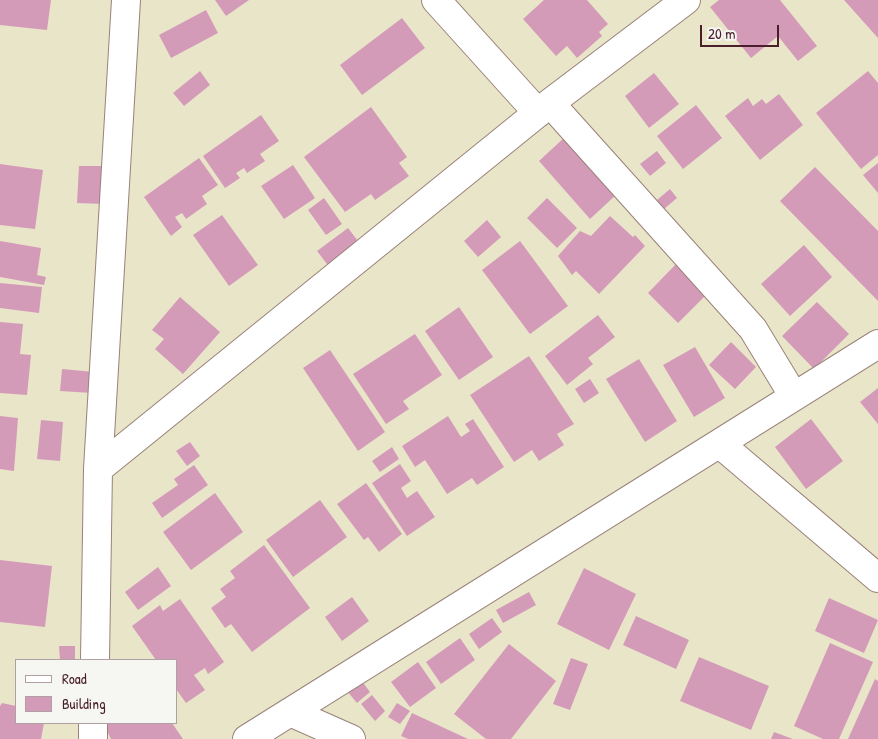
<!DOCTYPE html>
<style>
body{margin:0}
#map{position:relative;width:878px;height:739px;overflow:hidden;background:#e9e5c9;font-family:"Patrick Hand",sans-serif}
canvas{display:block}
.legend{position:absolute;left:15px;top:659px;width:162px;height:65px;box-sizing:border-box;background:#f6f6f2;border:1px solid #b1a0a2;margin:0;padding:6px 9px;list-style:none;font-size:15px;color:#4a1f2b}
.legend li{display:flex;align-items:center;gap:10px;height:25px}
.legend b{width:25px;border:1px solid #b1a0a2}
.scale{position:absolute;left:700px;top:25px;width:79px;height:22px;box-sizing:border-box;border:2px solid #4a1f2b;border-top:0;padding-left:6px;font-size:15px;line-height:18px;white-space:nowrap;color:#4a1f2b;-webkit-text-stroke:4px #f6f6f2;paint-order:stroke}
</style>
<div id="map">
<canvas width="878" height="739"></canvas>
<ul class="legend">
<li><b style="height:6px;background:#fff"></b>Road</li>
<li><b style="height:14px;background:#d49bb9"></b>Building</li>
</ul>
<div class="scale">20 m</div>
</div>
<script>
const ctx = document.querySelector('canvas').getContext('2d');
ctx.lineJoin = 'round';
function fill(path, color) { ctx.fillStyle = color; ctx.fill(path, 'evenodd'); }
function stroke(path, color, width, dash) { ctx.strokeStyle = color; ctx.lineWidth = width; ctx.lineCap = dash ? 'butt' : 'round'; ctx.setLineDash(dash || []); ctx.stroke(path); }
const building = new Path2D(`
 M0,0H51L47,30L0,25Z
 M215,0H249L226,16Z
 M544,0H587L608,24L599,32L602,36L577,58L567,46L556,56L523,19Z
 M719,0H780L817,46L798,61L778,36L751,58L710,7Z
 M844,0H878V38Z
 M206,10L218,33L171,58L159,35Z
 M402,18L425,48L362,95L340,65Z
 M200,71L210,85L184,106L173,93Z
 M868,71L878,83V155L861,169L816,113Z
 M654,73L679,104L649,128L625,96Z
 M779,94L803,125L760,160L725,116L748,98L753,106L762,99L766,104Z
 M696,105L722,138L683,169L657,136Z
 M371,107L407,157L399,163L409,176L375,200L371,194L345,212L304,157Z
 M261,115L279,141L260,154L265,161L247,173L244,168L236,173L240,178L225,188L203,156Z
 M566,136L617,194L590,219L539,161Z
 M657,151L666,163L650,176L640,164Z
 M199,158L218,185L202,196L207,204L186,219L182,213L175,217L182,227L171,236L144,197Z
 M878,163V193L863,175Z
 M0,164L43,170L35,229L0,225Z
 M293,165L315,198L284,219L261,186Z
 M79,166H105L104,204L77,203Z
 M815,167L878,231V301L780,201Z
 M670,189L677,198L664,209L657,200Z
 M324,198L342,224L326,235L308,210Z
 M547,198L577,228L557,248L527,218Z
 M222,215L258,265L229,286L193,235Z
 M610,216L633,237L635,235L645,246L599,294L576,271L572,275L558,256L580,231L591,236Z
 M487,220L501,237L478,257L464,241Z
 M348,228L361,245L330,268L317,251Z
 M0,241L41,248L37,275L46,277L44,285L0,277Z
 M520,241L568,306L530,334L482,270Z
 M804,245L832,277L790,316L761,284Z
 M676,264L707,294L678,323L648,293Z
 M0,283L42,287L39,313L0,308Z
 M180,297L220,332L183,374L155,349L164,339L152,330Z
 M817,302L849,334L814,369L782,336Z
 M459,307L493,357L459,380L425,331Z
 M598,315L615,337L588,358L593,364L567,385L545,356Z
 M0,322L23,324L20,354L31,355L27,395L0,393Z
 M415,334L442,375L403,401L409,409L386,424L353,374Z
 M731,342L756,367L735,389L709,365Z
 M695,347L725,398L694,417L663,365Z
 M330,350L385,432L358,451L303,368Z
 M529,356L574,424L557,434L564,445L539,461L532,450L514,462L470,395Z
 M639,359L677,421L645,442L606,379Z
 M62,369L94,372L92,393L60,391Z
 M590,379L599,393L584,403L575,389Z
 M878,388V424L860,402Z
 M0,416L18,418L14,471L0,469Z
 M448,416L461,437L470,431L465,424L473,419L504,467L477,485L472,478L447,494L425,460L415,467L402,446Z
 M811,419L843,461L806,489L775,447Z
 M41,420L63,422L60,461L37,459Z
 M190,442L200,456L187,466L176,451Z
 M392,447L399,459L380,472L372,461Z
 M400,464L411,481L401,488L407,498L417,491L435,517L407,536L372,483Z
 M194,465L208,485L162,518L152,503L178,485L174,479Z
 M366,483L402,534L379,552L368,537L364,540L337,504Z
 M215,493L243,532L191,570L163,532Z
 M320,500L347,537L293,577L266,540Z
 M264,545L310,608L252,652L231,624L225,628L211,608L226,597L220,589L235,578L230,571Z
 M0,560L52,566L45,627L0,622Z
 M158,567L171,586L138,610L125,592Z
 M584,568L636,594L609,650L557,624Z
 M529,592L536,605L503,623L496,610Z
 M352,597L369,621L342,641L325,617Z
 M829,598L878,620L864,653L815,631Z
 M180,599L224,662L208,674L205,668L194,675L205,690L186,703L176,689V660H156L132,626L160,605L163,611Z
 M636,616L689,640L676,669L623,645Z
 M492,618L502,632L479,649L469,634Z
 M460,638L475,660L441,684L426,662Z
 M830,643L873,662L839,739H823L794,726Z
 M509,644L556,681L511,739H486L454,714Z
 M59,646H75V660H60Z
 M699,657L769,686L751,730L680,701Z
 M571,658L588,664L570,710L553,704Z
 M418,662L436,688L410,707L391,682Z
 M875,679L878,681V739H848Z
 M361,680L370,692L357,703L347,691Z
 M372,695L385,711L375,721L361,704Z
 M2,703L16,706V723H44L41,739H0V706Z
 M397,703L410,711L400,724L388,717Z
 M412,713L468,739H408L401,736Z
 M103,723H172L183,739H111Z
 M774,732L793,739H771Z`);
const minor = new Path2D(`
 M436,0L538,113
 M550,103L753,329L793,395
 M720,444L878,578
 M98,469L550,103L686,0
 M95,660L98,469L126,0
 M290,712L351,739
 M93,739V723
 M247,739L878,344`);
fill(building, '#d49bb9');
stroke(minor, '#9a827a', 30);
stroke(minor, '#fff', 28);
</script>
